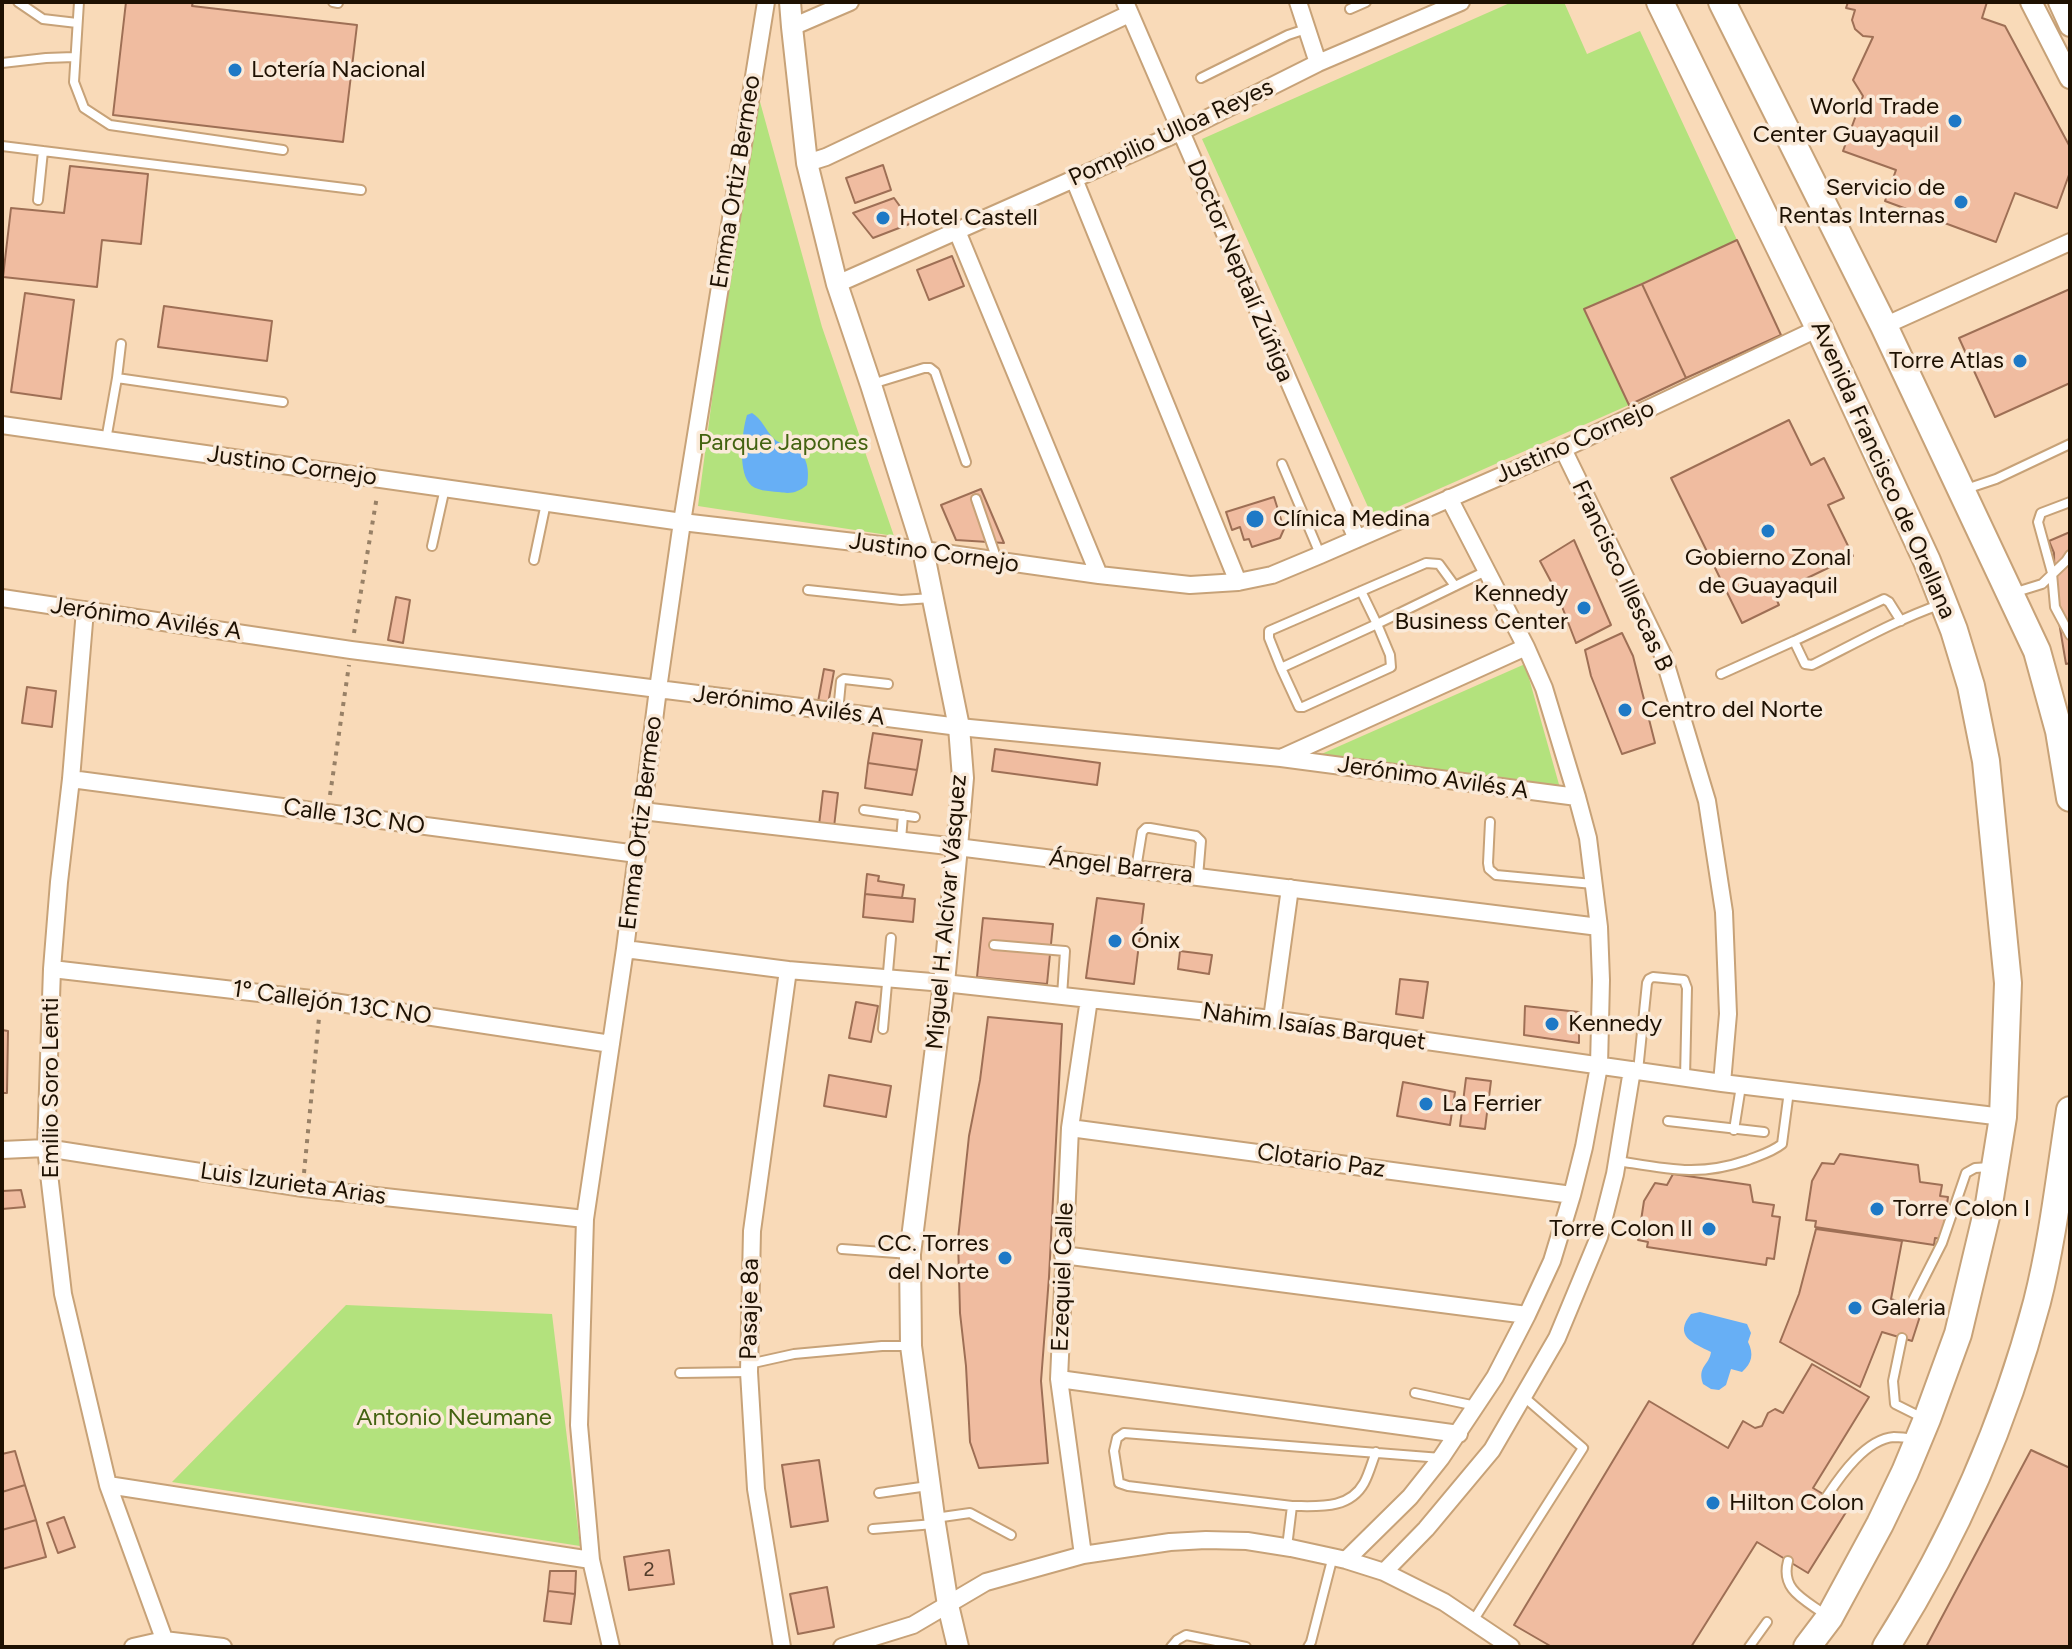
<!DOCTYPE html>
<meta charset="utf-8">
<style>
body{margin:0}
#map{position:relative;width:2072px;height:1649px;overflow:hidden;background:#f9dab8;font-family:Figtree,sans-serif}
canvas{display:block}
.frame{position:absolute;inset:0;border:4px solid #1e1102;pointer-events:none}
</style>
<div id="map">
<canvas width="2072" height="1649"></canvas>
<div class="frame"></div>
</div>
<script>
const ctx = document.querySelector('canvas').getContext('2d');
ctx.lineJoin = 'round';
function fill(path, color) { ctx.fillStyle = color; ctx.fill(path, 'evenodd'); }
function stroke(path, color, width, dash) { ctx.strokeStyle = color; ctx.lineWidth = width; ctx.lineCap = dash ? 'butt' : 'round'; ctx.setLineDash(dash || []); ctx.stroke(path); }
function drawText(font, color, halo, rows, align = 'center') {
  ctx.font = font + ' Figtree,sans-serif'; ctx.lineWidth = 7; ctx.setLineDash([]); ctx.textBaseline = 'middle'; ctx.strokeStyle = halo; ctx.fillStyle = color; for (const [text, x, y, turn = 0] of rows) {
    ctx.save(); ctx.translate(x, y); ctx.rotate((+turn || 0) * Math.PI / 180); ctx.textAlign = isNaN(turn) ? turn : align; if (halo) ctx.strokeText(text, 0, 0); ctx.fillText(text, 0, 0); ctx.restore();
  }
}
const green = new Path2D(`
 M1512,2H1564L1587,54L1640,31L1737,240L1584,309L1629,405L1373,518L1202,139Z
 M754,80L822,327L894,536L698,506Z
 M1525,664L1560,788L1317,756Z
 M346,1305L552,1314L580,1546L172,1482Z`);
const water = new Path2D(`
 M752,413C762,419 765,429 773,438C778,443 784,444 791,446C807,452 810,470 807,485C797,493 791,494 778,492C769,491 755,491 749,483C738,469 742,431 747,415Z
 M1700,1312L1747,1324L1751,1333L1748,1342C1754,1354 1752,1363 1742,1372L1731,1369L1726,1385L1719,1390L1711,1389L1703,1384C1697,1366 1709,1366 1711,1352C1693,1343 1673,1336 1691,1314Z`);
const building = new Path2D(`
 M126,2H193L192,6L357,25L343,142L113,115Z
 M1848,2H1987L1982,18L2005,26L2070,147V172L2057,208L2015,193L1996,242L1885,201L1896,170L1843,151L1863,96L1853,80L1873,37L1863,36L1855,29L1852,20L1855,10L1846,8Z
 M883,165L891,190L855,203L846,178Z
 M70,166L148,174L141,244L102,240L97,287L3,277L11,208L64,213Z
 M894,198L912,223L873,238L853,213Z
 M1737,240L1781,335L1686,378L1642,284Z
 M952,256L964,286L929,300L917,270Z
 M1642,284L1686,378L1629,405L1584,309Z
 M2070,289V383L1995,417L1959,338Z
 M25,293L74,300L61,399L11,392Z
 M164,306L272,321L267,361L158,347Z
 M1789,420L1811,465L1824,458L1844,498L1828,505L1853,556L1774,594L1779,605L1742,623L1671,478Z
 M981,489L1004,543L956,540L941,505Z
 M1274,497L1284,529L1280,538L1252,547L1249,539L1244,540L1240,527L1232,530L1226,512Z
 M2070,532V663L2066,664L2055,598L2054,553L2049,541Z
 M1574,540L1611,625L1576,643L1556,591L1540,561Z
 M396,597L410,600L403,643L388,640Z
 M1622,633L1633,656L1655,743L1622,754L1591,676L1585,650Z
 M824,669L834,671L828,704L818,702Z
 M27,687L56,691L52,727L22,723Z
 M873,733L922,740L917,770L868,763Z
 M995,749L1100,763L1097,785L992,771Z
 M868,763L917,770L912,795L865,788Z
 M823,791L838,793L834,827L819,825Z
 M867,874L879,876L878,881L904,885L902,898L865,894Z
 M865,894L915,899L913,922L863,917Z
 M1097,898L1144,904L1134,984L1086,978Z
 M983,918L1053,924L1047,984L977,977Z
 M1180,951L1212,955L1209,974L1178,969Z
 M1400,979L1428,982L1423,1018L1396,1014Z
 M856,1002L878,1006L871,1042L849,1038Z
 M1525,1006L1579,1012V1043L1524,1035Z
 M988,1017L1062,1024L1049,1277L1041,1381L1048,1463L979,1468L970,1442L966,1366L960,1313L958,1239L969,1136L980,1080Z
 M2,1030L8,1031L7,1093H2Z
 M829,1075L891,1086L886,1117L824,1106Z
 M1466,1078L1491,1081L1485,1129L1460,1126Z
 M1403,1082L1455,1092L1450,1125L1397,1116Z
 M1840,1154L1918,1165L1920,1182L1942,1185L1940,1196L1948,1197L1942,1239L1935,1238L1934,1245L1815,1227L1816,1221L1806,1220L1812,1181L1822,1163L1834,1164Z
 M1673,1174L1750,1185L1753,1202L1774,1205L1772,1216L1780,1217L1774,1259L1767,1258L1766,1265L1647,1247L1648,1242L1638,1240L1644,1201L1655,1183L1667,1185Z
 M21,1190L25,1207L2,1209V1191Z
 M1816,1229L1902,1241L1891,1299L1922,1310L1912,1341L1882,1332L1860,1387L1780,1342L1799,1294Z
 M1812,1364L1869,1397L1813,1488L1848,1509L1808,1573L1757,1542L1691,1647H1552L1514,1625L1649,1401L1728,1448L1743,1421L1755,1428L1762,1426L1768,1413L1775,1409L1783,1413Z
 M2031,1450L2070,1468V1647H1926Z
 M15,1451L25,1485L2,1492V1454Z
 M819,1460L828,1521L791,1527L782,1465Z
 M25,1485L36,1520L2,1530V1492Z
 M64,1517L75,1547L58,1553L47,1523Z
 M36,1520L46,1557L2,1569V1530Z
 M669,1550L674,1584L629,1590L624,1557Z
 M550,1571H576L575,1594L548,1591Z
 M827,1587L834,1627L798,1634L790,1594Z
 M548,1591L575,1594L571,1624L544,1621Z`);
const path = new Path2D(`
 M354,633L377,496
 M330,795L349,665
 M304,1173L319,1018`);
const service = new Path2D(`
 M18,2L43,19L77,23
 M79,2L74,82L84,108L110,125L283,150
 M333,2L338,3
 M1350,9L1366,2
 M2,63L46,58L74,57
 M1201,78L1288,35L1306,29
 M2,146L361,190
 M38,200L43,151
 M117,378L121,344
 M872,384L924,368H930L935,372L966,462
 M106,440L117,378L283,402
 M1282,464L1320,554
 M1966,489L1996,479L2070,444
 M976,499L997,560
 M2070,502L2041,513L2038,522L2052,573L2055,607L2070,635
 M432,546L445,488
 M534,560L546,503
 M808,590L901,600L932,598
 M1361,591L1377,624L1486,571
 M2013,593L2042,584L2066,561L2070,555
 M1901,621L1889,602L1884,599L1794,641L1805,664L1812,665C1854,644 1896,620 1939,605
 M1377,624L1390,655L1391,667L1303,707H1299L1281,668Z
 M1281,668L1269,638V631L1426,563L1439,564L1455,586
 M1721,674L1794,641
 M838,712L841,681L844,679L888,684
 M864,810L915,817
 M1490,822L1488,863L1489,869L1496,875L1593,884
 M901,840L903,815
 M1136,869L1142,832L1146,828H1150L1196,836L1201,841L1198,877
 M994,945L1065,951L1062,996
 M883,1029L891,938
 M1638,1071L1647,983L1649,979L1653,977L1684,980L1687,988L1685,1078
 M1668,1121L1764,1132
 M1734,1130L1741,1086
 M1618,1161C1668,1169 1699,1177 1748,1160C1761,1155 1772,1152 1782,1144L1789,1091
 M842,1249L910,1254
 M1910,1306L1942,1243L1966,1173L1975,1168L1990,1167
 M1902,1338L1893,1381L1895,1404L1923,1418
 M749,1364L794,1354L882,1346H910
 M680,1373L749,1372
 M1415,1393L1476,1406
 M879,1493L928,1486
 M1827,1496C1841,1475 1866,1439 1894,1437C1901,1437 1908,1438 1914,1439
 M1292,1506C1318,1506 1349,1510 1364,1483C1369,1474 1372,1462 1376,1452
 M935,1518L970,1513L1011,1535
 M873,1529L934,1524
 M1287,1547L1292,1506L1128,1486L1119,1483L1114,1451L1117,1438L1124,1433L1441,1458
 M1788,1561C1780,1591 1806,1600 1827,1616
 M1473,1621L1583,1448L1524,1397
 M1171,1647L1177,1640L1186,1635L1246,1647
 M1308,1647L1311,1642L1333,1556
 M1749,1647L1767,1622`);
const minor = new Path2D(`
 M1125,2L1357,539
 M1298,2L1318,63
 M792,27L850,2
 M807,163L826,157L1129,14
 M1074,179L1238,582
 M957,231L1099,575
 M837,284L1180,132L1318,63L1461,2
 M1884,326L2070,242
 M2,425L682,522L923,550L1099,575L1190,585L1238,582L1272,575L1320,555L1563,449L1819,328
 M1563,449L1663,655L1707,801L1724,912L1728,1014L1722,1083
 M2,598L351,650L658,689L959,727L1281,758L1577,797
 M85,610L71,779L59,882L52,969L46,1148L63,1294L108,1485L167,1647
 M1283,757L1526,647
 M71,779L637,854
 M642,811L957,847L1599,927
 M625,949L788,970L944,983L1272,1019L1722,1083L2003,1117
 M52,969L320,1000L611,1044
 M1272,1019L1290,888
 M1070,1128L1572,1195
 M2,1150L46,1148L303,1188L585,1219
 M1063,1255L1527,1315
 M1059,1379L1459,1434
 M108,1485L591,1560
 M1083,1555L1059,1379L1070,1128L1089,999
 M1346,1560L1410,1497L1441,1458L1495,1377L1527,1315L1552,1261L1572,1195L1584,1147L1599,1066L1601,980L1599,927L1588,838L1577,797L1544,688L1526,647L1449,498
 M1384,1572L1426,1529L1492,1450L1557,1338L1599,1237L1615,1174L1632,1070
 M133,1647L164,1640L223,1647
 M611,1647L591,1560L579,1425L585,1219L625,949L658,689L682,522L766,2
 M782,1647L756,1489L749,1372L752,1231L788,970
 M842,1647L913,1625L986,1582L1083,1555L1170,1542L1206,1540L1247,1541L1291,1548L1346,1560L1384,1572L1444,1602L1511,1647`);
const tertiary = new Path2D(`
 M790,2L792,27L807,163L837,284L871,385L923,550L959,727L963,778L957,847L944,983L910,1254L911,1346L935,1524L948,1605L958,1647
 M2031,2L2070,78
 M2059,2L2070,26`);
const primary = new Path2D(`
 M1660,2L1819,328L1927,561L1954,630L1971,686L1986,761L2008,983L2003,1117L1989,1204L1958,1334L1927,1419L1905,1472L1880,1524L1829,1618L1807,1647
 M1722,2L1884,326L2037,651L2059,731L2070,798
 M1886,1647C1953,1541 2005,1423 2037,1302C2053,1239 2060,1174 2070,1110`);
const markers = [
 [235,70,8,"#1e79c6"],
 [1955,121,8,"#1e79c6"],
 [1961,202,8,"#1e79c6"],
 [883,218,8,"#1e79c6"],
 [2020,361,8,"#1e79c6"],
 [1255,519,10,"#1e79c6"],
 [1768,531,8,"#1e79c6"],
 [1584,608,8,"#1e79c6"],
 [1625,710,8,"#1e79c6"],
 [1115,941,8,"#1e79c6"],
 [1552,1024,8,"#1e79c6"],
 [1426,1104,8,"#1e79c6"],
 [1877,1209,8,"#1e79c6"],
 [1709,1229,8,"#1e79c6"],
 [1005,1258,8,"#1e79c6"],
 [1855,1308,8,"#1e79c6"],
 [1713,1503,8,"#1e79c6"]
];
const numberNames = [
 ["2",649,1570]
];
const poiNames = [
 ["Lotería Nacional",251,70],
 ["World Trade",1939,107,"right"],
 ["Center Guayaquil",1939,135,"right"],
 ["Servicio de",1945,188,"right"],
 ["Rentas Internas",1945,216,"right"],
 ["Hotel Castell",899,218],
 ["Torre Atlas",2004,361,"right"],
 ["Clínica Medina",1273,519],
 ["Gobierno Zonal",1768,558,"center"],
 ["de Guayaquil",1768,586,"center"],
 ["Kennedy",1568,594,"right"],
 ["Business Center",1568,622,"right"],
 ["Centro del Norte",1641,710],
 ["Ónix",1131,941],
 ["Kennedy",1568,1024],
 ["La Ferrier",1442,1104],
 ["Torre Colon I",1893,1209],
 ["Torre Colon II",1693,1229,"right"],
 ["CC. Torres",989,1244,"right"],
 ["del Norte",989,1272,"right"],
 ["Galeria",1871,1308],
 ["Hilton Colon",1729,1503]
];
const streetNames = [
 ["Pompilio Ulloa Reyes",1171,133,-25],
 ["Emma Ortiz Bermeo",736,182,-81],
 ["Doctor Neptalí Zúñiga",1240,271,67],
 ["Justino Cornejo",1575,442,-24],
 ["Justino Cornejo",292,466,8],
 ["Avenida Francisco de Orellana",1883,470,66],
 ["Justino Cornejo",934,553,8],
 ["Francisco Illescas B",1622,576,65],
 ["Jerónimo Avilés A",146,619,8],
 ["Jerónimo Avilés A",789,706,7],
 ["Jerónimo Avilés A",1433,778,8],
 ["Calle 13C NO",354,817,8],
 ["Emma Ortiz Bermeo",641,823,-83],
 ["Ángel Barrera",1121,867,7],
 ["Miguel H. Alcívar Vásquez",947,912,-85],
 ["1º Callejón 13C NO",332,1003,8],
 ["Nahim Isaías Barquet",1314,1027,8],
 ["Emilio Soro Lenti",51,1088,-90],
 ["Clotario Paz",1321,1161,8],
 ["Luis Izurieta Arias",293,1184,8],
 ["Ezequiel Calle",1063,1277,-88],
 ["Pasaje 8a",750,1309,-89]
];
const parkNames = [
 ["Parque Japones",783,443],
 ["Antonio Neumane",454,1418]
];
fill(green, '#b3e27d');
fill(water, '#67aff5');
fill(building, '#f0bca0');
stroke(building, '#9e6f55', 2);
stroke(service, '#c7a278', 12);
stroke(minor, '#c7a278', 20);
stroke(tertiary, '#c7a278', 24);
stroke(primary, '#c7a278', 30);
stroke(path, '#988167', 4, [4, 6]);
stroke(service, '#fff', 8);
stroke(minor, '#fff', 16);
stroke(tertiary, '#fff', 20);
stroke(primary, '#fff', 26);
for (const [x, y, r, color] of markers) { const dot = new Path2D(); dot.arc(x, y, r, 0, 2 * Math.PI); ctx.fillStyle = color; ctx.fill(dot); stroke(dot, '#faead9', 3); }
drawText('20px', '#523c2a', null, numberNames);
drawText('24px', '#1e1102', '#faead9', poiNames, 'left');
drawText('24px', '#1e1102', '#faead9', streetNames);
drawText('24px', '#436311', '#faead9', parkNames);
</script>
